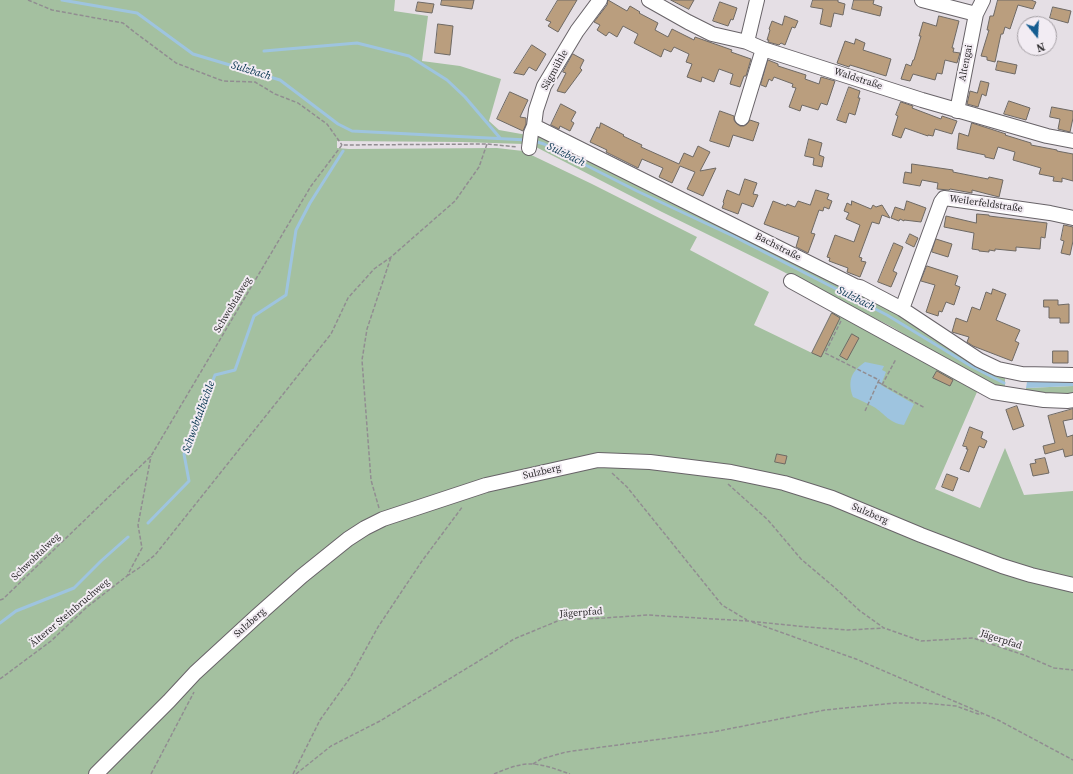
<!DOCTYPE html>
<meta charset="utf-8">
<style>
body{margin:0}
#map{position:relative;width:1073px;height:774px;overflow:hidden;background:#e5dfe5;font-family:"Source Serif 4",serif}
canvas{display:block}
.north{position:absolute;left:1017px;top:16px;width:40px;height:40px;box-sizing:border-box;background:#f2ecf3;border:1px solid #a39ea3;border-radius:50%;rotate:162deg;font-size:11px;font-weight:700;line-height:16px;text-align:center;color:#2c2a2c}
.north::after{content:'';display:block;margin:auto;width:14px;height:18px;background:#145c90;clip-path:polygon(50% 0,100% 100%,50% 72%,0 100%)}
</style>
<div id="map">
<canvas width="1073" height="774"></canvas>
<div class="north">N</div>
</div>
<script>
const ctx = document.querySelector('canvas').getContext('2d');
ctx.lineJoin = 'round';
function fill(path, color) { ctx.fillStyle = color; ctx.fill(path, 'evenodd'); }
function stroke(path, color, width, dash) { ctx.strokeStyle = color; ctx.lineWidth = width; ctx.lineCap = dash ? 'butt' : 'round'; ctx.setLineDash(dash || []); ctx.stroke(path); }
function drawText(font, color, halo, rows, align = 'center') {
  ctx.font = font + ' "Source Serif 4",serif'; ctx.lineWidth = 4; ctx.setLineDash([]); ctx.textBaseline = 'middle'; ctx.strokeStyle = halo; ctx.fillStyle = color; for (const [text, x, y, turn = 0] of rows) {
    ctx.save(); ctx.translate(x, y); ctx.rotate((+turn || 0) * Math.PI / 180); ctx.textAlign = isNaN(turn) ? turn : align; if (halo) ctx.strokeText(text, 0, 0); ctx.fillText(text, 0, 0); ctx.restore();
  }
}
const green = new Path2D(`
 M0,0H395L394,11L428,16L422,61L460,66L501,79L489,121L499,130L527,135L524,144L461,142L337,141V148L349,149L497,148L523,151L592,184L697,237L690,250L769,292L754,325L812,353L833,311L961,380L977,392L935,489L980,508L1005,448L1024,495L1073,491V581L1026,570L833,494L611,457L371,521L182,679L89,774H0Z
 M536,135H539L648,191L897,313L1005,377V389L993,387L929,350L894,328L774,267L662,212L534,146Z
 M1073,386V395L1069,397L1026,391V388Z
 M612,465L719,475L803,494L1073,590V774H101L188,685L306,578L375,528L535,476Z`);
const water = new Path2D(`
 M865,362L884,366L882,370L886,372L881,385L914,404L904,425C889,423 885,414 874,407C867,403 860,400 853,397C847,380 852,371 865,362Z
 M1073,381V386L1026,388L1027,382Z`);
const stream = new Path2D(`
 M62,0L137,13L193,54L280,80L338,124L352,131L527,140
 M264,51L357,43L409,56L447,80L465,97L500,138
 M534,141L544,144L637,191L733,236L887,315L971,366L1004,383
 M148,523L189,481L184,454L215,375L235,370L254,316L286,295L296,230L310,203L343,151
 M0,623L16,611L74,588L101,561L128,537`);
const building = new Path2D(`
 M442,0H474L472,9L441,5Z
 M558,0H577L558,32L548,26L551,22L546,20Z
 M608,0L627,11L630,6L640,12L639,13L658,23L655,30L668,37L672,29L694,40L695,37L732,50L731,52L751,59L746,76H744L740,87L730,84L733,74L719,69L714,82L702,77L701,82L687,77L692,64L686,62L689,54L674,47L671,52L664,49L661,57L634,43L638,34L623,26L617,37L609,32L606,36L597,30L600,25L594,22L607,5Z
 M671,0H694L689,9Z
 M813,0H838V2L845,4L843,15L834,13L831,27L820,24L823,9L811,7Z
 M854,0H874L873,4L882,7L880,16L852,9Z
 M998,0H1031L1036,2L1033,9L1018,5L1010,29L1005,27L1003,34H1001L995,62L987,60V57L981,56L989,30H987L990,16H993Z
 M418,2L434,4L432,13L416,11Z
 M720,2L737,8L733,20L731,19L728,26L713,21Z
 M1053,7L1071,11L1068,23L1050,18Z
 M785,16L798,21L795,28L792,27L785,45L781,43L779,45L768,42L769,40H767L770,30L769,29L772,21L782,25Z
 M939,16L959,21L952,48H954L953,52L960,53L957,63L945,60L942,74L937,73L935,80L913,74L910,81L901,79L906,64L911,66L913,60H914L921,36H919L923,22L936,26Z
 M438,24L453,26L450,55L435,53Z
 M856,39L865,43L863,50L891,59L886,76L850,65L849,67L837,63L845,41L854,44Z
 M532,45L546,54L542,61L536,71L529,67L524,75L514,73Z
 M573,54L584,60L580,68L582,70L565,93L557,91L566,73L563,72Z
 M768,60L778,64V66L806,75L805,79L819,84L821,77L835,81L827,105L821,103L818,110L802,105L800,111L789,107L796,88L792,87L793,84L774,77L772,81L769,79L766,87L761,85Z
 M998,61L1017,65L1015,74L996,70Z
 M981,81L989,83L986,96L982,94L978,107L967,104L970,91L977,93Z
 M849,87L860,91L858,98H860L855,115L849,113L846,123L837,120Z
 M510,92L528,100L520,117L526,118V124L523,131L497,119Z
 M1009,101L1030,108L1026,120L1004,114Z
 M901,102L913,106L912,108L941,119L942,116L957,121L952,134L935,129L933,136L928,135V136L905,128L901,138L892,135L898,116L896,115Z
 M561,104L576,112L571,121L574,123L570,131L560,126L559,129L551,125Z
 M1052,107L1073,111V118L1070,132L1058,129L1060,119L1050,117Z
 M720,111L734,116V120L736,123L740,126H744L747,124L750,120L759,123L753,141L733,135L729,147L710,141Z
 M601,123L624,135L623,136L642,145L641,147L679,164L684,153L693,157L698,146L710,152L700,171L716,168L703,196L687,189L695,172L680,166L672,183L659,177L663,168L642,159L638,168L606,152L607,150L590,142L597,127L599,128Z
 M972,123L1006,134L1005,135L1031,143V145L1057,150V151L1073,154V181L1062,178V182L1053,181L1054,177L1039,174L1041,168L1013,160L1015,152L998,147L994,159L985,157V155L957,149L959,133L968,136Z
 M809,139L822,143L819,155L824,157L822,167L813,165L814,158L805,156Z
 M912,164L953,170V172L988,179L989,177L1003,180L999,197L972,190V193L950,189L949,190L937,189L938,183L922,180L920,186L903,183L905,172L911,173Z
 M745,179L757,183L753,194L758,195L753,207L742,203L738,214L722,208L724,203L723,202L727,190L739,195Z
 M816,190L829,194L827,199L832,201L829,209L824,207L823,211L819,210L811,233L815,234L808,253L796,247L799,237L764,224L773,201L786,206L787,204L795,207L798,201L810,205Z
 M852,201L871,209L873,205L876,207L882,205L890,218L882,215L879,224L872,222L859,257L862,258L861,261L866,262L860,277L847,272L848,268L829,261L830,258L827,257L835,235L854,242L860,225L846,219L849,213L844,211L847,203L851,205Z
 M907,201L926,208L921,222L904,220V221L900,219L899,221L891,218L895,207L904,210Z
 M977,214L989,215V216L1047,223L1045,238L1041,237L1040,249L1016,247V251L995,249V251L989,250V252L979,251V250L972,249L974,233L944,227L946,216L976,223Z
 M1064,225L1073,227V241L1070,255L1061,253L1064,241L1061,240Z
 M910,234L918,238L914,247L906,243Z
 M936,239L952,244L948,257L932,252Z
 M894,243L903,247L893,271L897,273L891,287L878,282Z
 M927,266L958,276L955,285L960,287L954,305L946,302L942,312L939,311L938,316L926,312L935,285L921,281Z
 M993,289L1006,294L996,320L1020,330L1015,341L1019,343L1012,361L973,346L967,342L969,337L952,332L956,318L967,322L972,307L980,310L986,292L991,294Z
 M1044,300H1058V305L1069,304V323H1060V318H1049V307H1044Z
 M832,313L840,318L821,357L812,353Z
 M852,334L859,338L847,360L840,356Z
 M1053,351H1068V363H1053Z
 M937,371L953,380L950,386L933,378Z
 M1017,406L1024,426L1013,430L1006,410Z
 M1073,409V419L1063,421L1067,437L1073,435V455L1065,457L1063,449L1045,454L1043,446L1055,443L1048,416Z
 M970,427L983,432L981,438L987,441L984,448L979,446L969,472L960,469L968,449H966L967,447L963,446Z
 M777,454L787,456L785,464L775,462Z
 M1045,458L1049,473L1033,476L1030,464L1036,463L1035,460Z
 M947,474L958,478L953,491L942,487Z`);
const path = new Path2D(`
 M28,0L52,10L123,23L137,34L176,63L223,81L255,82L275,94L298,103L327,124L342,145
 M841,321L825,353L879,380L865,411
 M878,382L925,408
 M882,385L896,359
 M612,473L627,487L722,605L747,620
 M728,484L768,520L801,559L834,587L860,611L884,628L921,641L973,638L1024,655L1054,668L1073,670
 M379,508L371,480L362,360L367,329L391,257
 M127,576L139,568L155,555L331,334L348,298L374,269L391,257L455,201L479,167L487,144
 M0,600L3,599L151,456L311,186L342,145L487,144L517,147
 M752,622L856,659L998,720L1073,760
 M0,679L51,641L87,607L127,576L142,548L138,525L151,456
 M533,764L541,759L566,752L713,732L825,710L895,703H924L956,706L978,714H982
 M151,774L194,692
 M293,774L320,720L350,678L378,627L422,561L463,506
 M296,774L331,746L380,721L492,653L514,639L560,620L604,618L648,615L748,621L807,627L848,630L884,628
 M494,774C506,769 520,763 533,764C546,765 558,770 570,774`);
const minor = new Path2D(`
 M649,0L688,22L712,34L747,42L763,49L922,100L1047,136L1073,141
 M922,0L976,14
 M747,42L757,0
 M957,111L976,14L983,0
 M742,118L763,49
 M534,126L855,286L860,287L902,309L979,360L998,369L1022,374L1073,375
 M529,148L531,133L534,126L536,110L544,86L577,31L600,0
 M791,281L993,392L1044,400L1068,401L1073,400
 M902,309L941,202L944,198L1050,213L1073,218
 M96,774L169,701L195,673L257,616L302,576L348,539L365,528L383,519L486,485L598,460L650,462L731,472L784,483L832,498L921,535L1002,566L1031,575L1073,585`);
const streetNames = [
 ["Altengai",966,63,-79],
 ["Sägmühle",555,70,-61],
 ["Waldstraße",858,79,18],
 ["Weilerfeldstraße",986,204,8],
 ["Bachstraße",778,247,27],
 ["Schwobtalweg",233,305,-59],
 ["Sulzberg",542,472,-13],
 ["Sulzberg",870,514,23],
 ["Schwobtalweg",36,557,-44],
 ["Älterer Steinbruchweg",70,613,-40],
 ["Jägerpfad",581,613,-4],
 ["Sulzberg",250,623,-42],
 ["Jägerpfad",1001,640,18]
];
const waterNames = [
 ["Sulzbach",251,71,17],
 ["Sulzbach",566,155,26],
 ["Sulzbach",856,299,27],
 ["Schwobtalbächle",199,417,-70]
];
fill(green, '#a4c0a0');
fill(water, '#9ec4df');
stroke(stream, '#9ec4df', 3);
fill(building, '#ba9e7e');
stroke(building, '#6e6964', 1);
stroke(minor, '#686368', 16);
stroke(path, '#918d91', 1.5, [4, 2]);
stroke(minor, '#fff', 14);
drawText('10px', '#2c2a2c', '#f2ecf3', streetNames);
drawText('italic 11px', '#00304b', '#f2ecf3', waterNames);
</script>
